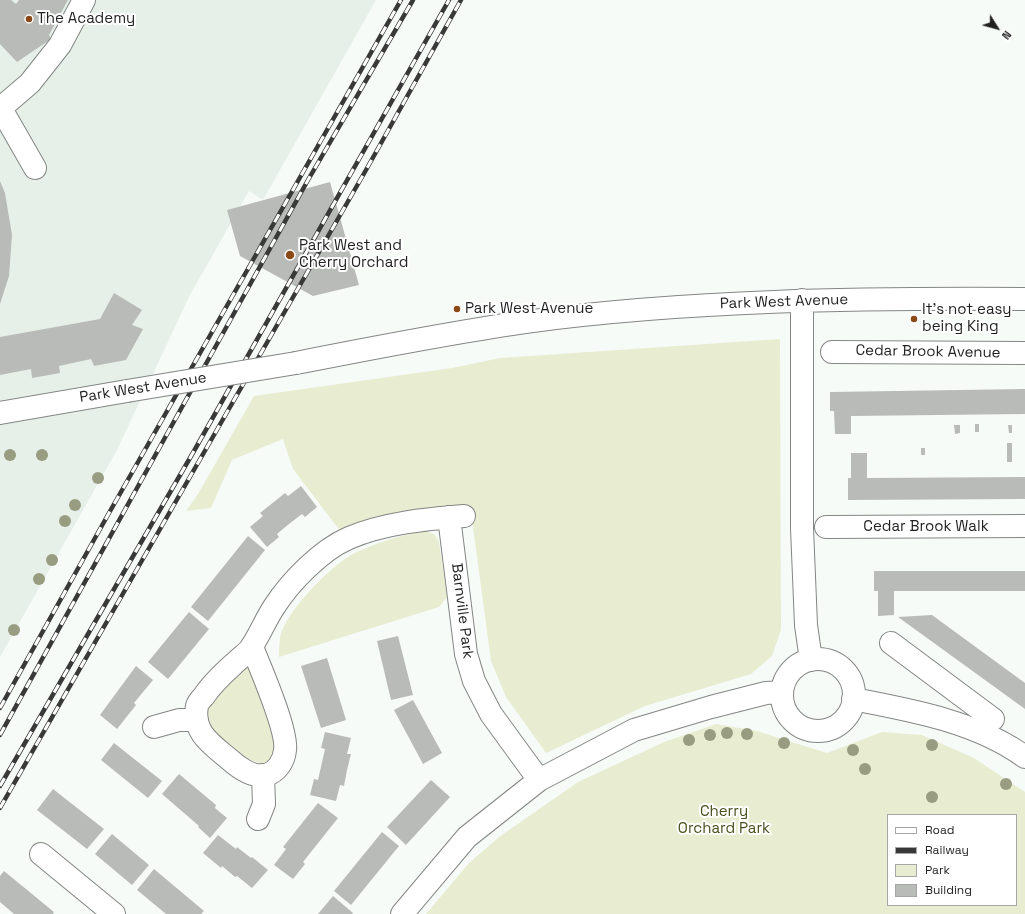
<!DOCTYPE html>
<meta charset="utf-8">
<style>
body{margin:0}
#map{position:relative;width:1025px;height:914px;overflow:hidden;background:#f7fbf8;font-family:"Space Grotesk",sans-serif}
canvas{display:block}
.legend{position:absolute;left:887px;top:814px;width:130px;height:92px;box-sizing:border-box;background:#fff;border:1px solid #a5a6a5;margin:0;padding:5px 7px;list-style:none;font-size:12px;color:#1f201f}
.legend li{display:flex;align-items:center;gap:8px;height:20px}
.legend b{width:20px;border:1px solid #a5a6a5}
.north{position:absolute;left:977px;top:8px;width:40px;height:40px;-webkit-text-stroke:3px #fff;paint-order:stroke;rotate:127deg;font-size:11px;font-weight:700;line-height:16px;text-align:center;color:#1f201f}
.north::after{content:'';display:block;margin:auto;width:14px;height:18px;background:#1f201f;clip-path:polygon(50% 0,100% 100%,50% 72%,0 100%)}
</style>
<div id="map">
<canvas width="1025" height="914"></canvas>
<ul class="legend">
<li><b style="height:5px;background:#fff"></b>Road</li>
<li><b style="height:5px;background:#383938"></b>Railway</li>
<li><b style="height:11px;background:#e8ecd1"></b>Park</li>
<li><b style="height:11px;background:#b9bbb8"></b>Building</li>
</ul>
<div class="north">N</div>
</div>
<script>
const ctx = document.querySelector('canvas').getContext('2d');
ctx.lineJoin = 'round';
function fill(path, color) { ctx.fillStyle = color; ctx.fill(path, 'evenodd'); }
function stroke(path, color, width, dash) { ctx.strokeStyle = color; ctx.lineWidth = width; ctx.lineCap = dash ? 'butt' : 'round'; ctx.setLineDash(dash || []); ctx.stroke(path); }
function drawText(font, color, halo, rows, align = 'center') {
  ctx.font = font + ' "Space Grotesk",sans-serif'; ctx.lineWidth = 4; ctx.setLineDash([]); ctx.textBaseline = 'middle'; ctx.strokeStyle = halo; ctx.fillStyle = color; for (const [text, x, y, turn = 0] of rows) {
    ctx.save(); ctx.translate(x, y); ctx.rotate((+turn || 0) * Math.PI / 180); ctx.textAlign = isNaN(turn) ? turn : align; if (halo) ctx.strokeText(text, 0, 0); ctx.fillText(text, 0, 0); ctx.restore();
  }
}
const built = new Path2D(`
 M0,0H376L263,200L249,191L190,295L117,450L0,657Z`);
const green = new Path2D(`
 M780,339L781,630L772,656L751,674L645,706L546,753L506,697L491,661L470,505L397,513L341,532L293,469L283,439L232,460L211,508L186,511L198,494L254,396L452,368L500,358Z
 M426,531L435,535L439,542L447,597L439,607L279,657C279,652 279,645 280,639C283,614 330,567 351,555C372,544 404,534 426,531Z
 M241,667H249L255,673L278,746L269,762L261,763L250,760L209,730L204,718L208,705Z
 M716,724L757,731L827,753L882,732L922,735L974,758L1025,792V914H426L469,863L499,837L578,782L664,742ZM888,815H1016V905H888Z`);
const building = new Path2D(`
 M0,0H11L16,4L19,0H68L49,35L51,39L17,62L0,44Z
 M0,181L5,193L12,235L9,276L0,304Z
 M330,182L359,285L313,296L240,256L227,210Z
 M114,293L142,310L132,325L143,329L126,360L94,366L91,359L59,366L60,373L32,378L31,369L0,375V337L100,319Z
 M1025,389V414L851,416V434H835L834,411H830V392Z
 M975,424H979V432H975Z
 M954,425H960V433L955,434Z
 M1008,425H1012V433H1009Z
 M1007,443H1012V462H1007Z
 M921,448H925V455H921Z
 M851,453H867V478L1025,477V499L848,500V478H851Z
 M301,486L317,507L305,517L302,514L289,524L277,534L279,537L267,547L250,527L263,516L260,513L285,493L288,496Z
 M248,536L265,550L208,621L191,607Z
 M874,571H1025V591H894V615L878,616V591H874Z
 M189,612L209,629L168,679L148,662Z
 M932,615L1025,683V709L898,617Z
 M398,636L413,695L391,700L377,641Z
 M327,658L346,720L321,728L301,666Z
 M136,666L153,680L134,703L136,705L117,729L100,715Z
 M413,700L442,753L423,764L394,710Z
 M325,732L351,738L347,754H351L347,770L344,786L340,785L336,801L310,795L314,779L318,780L325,749L321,748Z
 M114,743L162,781L148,798L101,760Z
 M179,774L216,805L215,808L227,818L210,838L198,827L199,826L162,794Z
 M431,780L450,797L406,845L387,827Z
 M53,789L104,829L87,849L37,810Z
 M318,803L338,818L303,862L305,864L293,879L274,865L286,849L283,847Z
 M382,832L399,846L351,905L334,891Z
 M112,834L149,865L132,885L95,854Z
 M218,835L236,849L237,847L251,858L252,857L268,870L252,888L237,876L235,877L222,866L221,868L203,853Z
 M154,869L204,911L201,914H166L137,890Z
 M4,871L54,912L53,914H14L0,902V876Z
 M333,896L353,913L352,914H318Z`);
const minor = new Path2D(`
 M0,107L35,168
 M1,108L30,83L60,45L84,0
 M802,300V528L806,625L811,660
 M832,352L1025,353
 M296,363C372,348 448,333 525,322C690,300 858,298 1025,299
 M0,413L127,391
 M449,517L466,654L474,681L491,714L539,780
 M826,527L1025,526
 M891,643L993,719
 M252,647C260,667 288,731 285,750C284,761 277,772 266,775C253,778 238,767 229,759C211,744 192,732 197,706C198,702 201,699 204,696C213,682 225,672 237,661C242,656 249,652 252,646C260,634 266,619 274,607C290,582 321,550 349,538C384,523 426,519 464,516
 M782 695a36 36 0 1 1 72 0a36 36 0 1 1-72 0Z
 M853,699C911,710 977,722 1025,757
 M154,727L179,720H197
 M258,819L264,804L263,775
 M41,854L114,914
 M402,914L467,837L539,780L634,730L711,707L766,693L782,692`);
const rail = new Path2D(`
 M0,708L109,513L401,0
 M0,735L308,180L413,0
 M0,786L194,451L449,0
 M0,808L366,170L461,0`);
const minorBridge = new Path2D(`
 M127,391L296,363`);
const trees = [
 [10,455],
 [42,455],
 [98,478],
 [75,505],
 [65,521],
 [52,560],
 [39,579],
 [14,630],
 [727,733],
 [747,734],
 [710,735],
 [689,740],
 [784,743],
 [932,745],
 [853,750],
 [865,769],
 [1006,784],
 [932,797]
];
const markers = [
 [29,19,4,"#8b4918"],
 [290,255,5,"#8b4918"],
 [457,309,4,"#8b4918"],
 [914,319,4,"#8b4918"]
];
const poiNames = [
 ["The Academy",37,19],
 ["Park West and",299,246],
 ["Cherry Orchard",299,263],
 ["Park West Avenue",465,309],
 ["It’s not easy",922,310],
 ["being King",922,327]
];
const streetNames = [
 ["Park West Avenue",784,302,-2],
 ["Cedar Brook Avenue",928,352,1],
 ["Park West Avenue",143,388,-9],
 ["Cedar Brook Walk",926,527],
 ["Barnville Park",462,611,83]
];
const parkNames = [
 ["Cherry",724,812],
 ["Orchard Park",724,829]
];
fill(built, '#e6f0e9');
fill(green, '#e8ecd1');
fill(building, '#b9bbb8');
stroke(minor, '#838684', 24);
stroke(minor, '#fff', 22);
stroke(rail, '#383938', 4.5);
stroke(rail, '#fff', 3, [9]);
stroke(minorBridge, '#838684', 24, []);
stroke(minorBridge, '#fff', 22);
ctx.fillStyle = '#989c80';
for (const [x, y] of trees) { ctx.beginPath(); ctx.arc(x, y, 6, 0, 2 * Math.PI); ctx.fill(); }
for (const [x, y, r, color] of markers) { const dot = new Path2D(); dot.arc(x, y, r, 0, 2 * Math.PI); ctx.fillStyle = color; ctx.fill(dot); stroke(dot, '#fff', 1.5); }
drawText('15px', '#1f201f', '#fff', poiNames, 'left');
drawText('15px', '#1f201f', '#fff', streetNames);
drawText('15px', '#4a4f1d', '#fff', parkNames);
</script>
